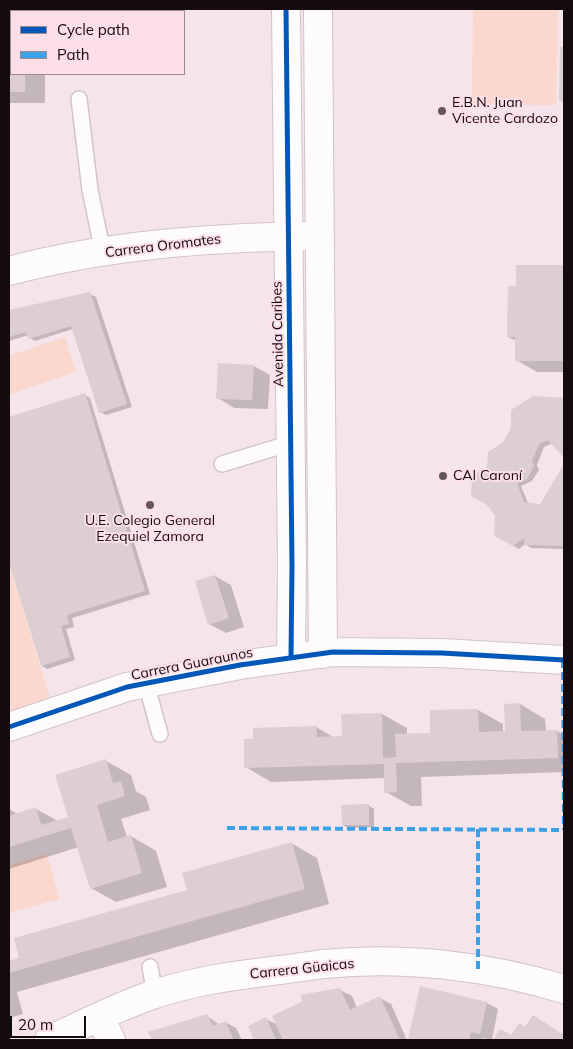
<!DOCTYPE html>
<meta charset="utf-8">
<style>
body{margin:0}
#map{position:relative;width:573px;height:1049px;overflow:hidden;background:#f5e5ea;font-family:Mulish,sans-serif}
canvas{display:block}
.frame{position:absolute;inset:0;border:10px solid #140b0e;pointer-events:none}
.legend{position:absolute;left:10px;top:10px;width:175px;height:65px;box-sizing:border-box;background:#fcdee7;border:1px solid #9f8a90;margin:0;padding:6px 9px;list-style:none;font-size:15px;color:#140b0e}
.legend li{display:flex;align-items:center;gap:10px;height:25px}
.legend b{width:25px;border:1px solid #9f8a90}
.scale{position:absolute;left:10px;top:1016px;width:76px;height:22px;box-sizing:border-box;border:2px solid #140b0e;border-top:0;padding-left:6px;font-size:15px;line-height:18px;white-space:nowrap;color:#140b0e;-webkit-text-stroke:4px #fcdee7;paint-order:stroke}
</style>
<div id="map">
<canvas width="573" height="1049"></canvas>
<div class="frame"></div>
<ul class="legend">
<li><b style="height:6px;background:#0057b8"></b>Cycle path</li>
<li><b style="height:6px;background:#3da1e9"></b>Path</li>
</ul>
<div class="scale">20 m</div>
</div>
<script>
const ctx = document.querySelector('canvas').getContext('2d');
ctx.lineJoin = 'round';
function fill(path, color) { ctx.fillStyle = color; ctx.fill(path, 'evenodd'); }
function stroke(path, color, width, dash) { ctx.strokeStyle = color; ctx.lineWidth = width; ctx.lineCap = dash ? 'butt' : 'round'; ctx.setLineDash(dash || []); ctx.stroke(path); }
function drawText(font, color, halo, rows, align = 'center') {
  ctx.font = font + ' Mulish,sans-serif'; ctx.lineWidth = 4; ctx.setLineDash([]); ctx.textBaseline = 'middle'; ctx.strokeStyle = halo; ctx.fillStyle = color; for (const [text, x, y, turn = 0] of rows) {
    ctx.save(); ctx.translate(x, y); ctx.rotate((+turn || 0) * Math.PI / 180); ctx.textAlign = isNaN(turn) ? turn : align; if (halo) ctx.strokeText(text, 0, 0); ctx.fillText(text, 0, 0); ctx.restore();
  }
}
const green = new Path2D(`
 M473,9H558L556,105L472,104Z
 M65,337L76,372L9,395V356Z
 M10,566L54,712L9,727V567Z
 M47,854L59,899L9,913V865Z`);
const shadow = new Path2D(`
 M9,9H46V11H11V74H45V103H9Z
 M563,9H564V21L563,20Z
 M562,48H564V102L561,100Z
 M517,266H564V372H537L516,360V341L508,337L517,287Z
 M90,294L96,297L132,407L106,415L100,412L73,329L35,341L30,338L29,335L9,341V311Z
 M254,366L270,375L268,409L234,408L218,398Z
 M85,395L90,398L150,594L72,618L74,627L66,629L75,660L47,669L42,666L13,570L9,567V419Z
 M534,397L564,399V456L553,443L544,447L537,465L539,470L532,481L521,486L528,503L541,505L564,466V549L531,548L525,544L519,549L501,539L488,468Z
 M215,576L231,585L244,627L226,633L209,624Z
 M520,704L545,719L546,731H557L564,735V772L421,777L422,806H411L386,792L385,778L271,782L246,767L254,740L316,727L335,738L343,737L342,715L382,714L407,728V735H432L478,710L503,724V733L506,732Z
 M106,761L131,775L136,791L146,797L150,810L121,819L127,837L131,836L156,851L167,887L116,902L91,888L79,847L9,869V809L17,814L36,809L58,821L69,818Z
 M368,805L374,809V827L348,828L343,825Z
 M291,843L317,858L329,904L17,992L23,1014L9,1018V961V962L188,891Z
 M421,988L487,1003L498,1009L492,1040L482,1038L481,1040H409Z
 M340,990L352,996L357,1008L380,998L391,1004L407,1040H256L249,1027L266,1019L278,1025Z
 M207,1016L220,1025L225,1022L236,1028L242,1040H153L150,1033Z
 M544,1023L564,1036V1040H494L500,1030L512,1037L526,1028Z`);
const building = new Path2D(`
 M9,9H26V11H11V74H25V92H9Z
 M560,47H564V101H559Z
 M516,265H564V361H515V337H507L508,286H516Z
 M90,292L127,404L99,413L71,326L28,339L26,332L9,337V310Z
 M218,363L254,365L252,400L216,399Z
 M85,393L145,591L67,615L69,624L61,626L70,657L41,666L10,566L9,567V417Z
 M533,396L564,398V458L548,440L539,444L532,461L534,466L527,479L517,483L524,502L540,504L564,464V546L524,545V538L513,546L494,536L495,516L487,505L471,496L472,476L487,467L488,452L503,442L511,428V410Z
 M215,575L229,618L208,625L195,581Z
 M520,703L521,731L557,730L558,758L396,763L397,792L384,793V764L244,768V739H253V728L316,726L317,737L342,736L341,714L382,713L383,758L396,757L395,734L430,733V710L478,709L479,732L505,731L504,704Z
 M106,759L113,783L121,781L125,796L97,805L108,842L131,835L142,873L90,889L71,828L9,847V816L36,807L41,825L68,817L55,775Z
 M369,804V825H342L341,805Z
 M292,842L305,889L9,973V961L19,958L14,938L187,890L182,873Z
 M420,986L487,1002L480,1034L471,1032L469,1040H408Z
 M340,988L350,1010L380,996L400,1040H283L272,1016L303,1001L300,995Z
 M207,1014L213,1026L225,1021L234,1040H152L148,1032Z
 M533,1015L564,1035V1040H493L500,1029L511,1035L519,1023L525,1027Z
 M266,1017L276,1040H254L248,1026Z`);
const service = new Path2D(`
 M79,99L90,190L103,253
 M222,464L291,443
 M146,683L160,734
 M150,967L155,994`);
const minor = new Path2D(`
 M286,9L292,566L291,658
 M318,9L323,654
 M9,271C106,245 207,238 307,236
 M9,727L127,687L240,665L333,652L442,653L564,660
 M100,1017L111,1040
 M49,1040C82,1025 115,1008 149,996C189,982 230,976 272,971C289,969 307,966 324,964C404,956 488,966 564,989`);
const quiet = new Path2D(`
 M563,660L564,830
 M227,828L564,830
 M478,829V970`);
const cycleway = new Path2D(`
 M286,9L292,566L291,658
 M9,727L127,687L240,665L333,652L442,653L564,660`);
const markers = [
 [442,111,5,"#63575b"],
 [443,476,5,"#63575b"],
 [150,505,5,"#63575b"]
];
const poiNames = [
 ["E.B.N. Juan",452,103],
 ["Vicente Cardozo",452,119],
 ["CAI Caroní",453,476],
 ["U.E. Colegio General",150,521,"center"],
 ["Ezequiel Zamora",150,537,"center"]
];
const streetNames = [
 ["Carrera Oromates",163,246,-7],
 ["Avenida Caribes",278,334,-91],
 ["Carrera Guaraunos",192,664,-11],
 ["Carrera Güaicas",302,969,-6]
];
fill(green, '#fad8ce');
fill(shadow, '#0003');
fill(building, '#dcced1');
stroke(service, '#d1c4c8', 18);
stroke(minor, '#d1c4c8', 30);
stroke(service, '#fefbfc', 15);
stroke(minor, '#fefbfc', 28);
stroke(quiet, '#3da1e9', 4, [8, 4]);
stroke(cycleway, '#0057b8', 5);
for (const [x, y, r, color] of markers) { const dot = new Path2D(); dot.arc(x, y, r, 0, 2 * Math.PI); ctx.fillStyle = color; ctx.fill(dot); stroke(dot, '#fcdee7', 2); }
drawText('14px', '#140b0e', '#fcdee7', poiNames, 'left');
drawText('14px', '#140b0e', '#fcdee7', streetNames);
</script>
